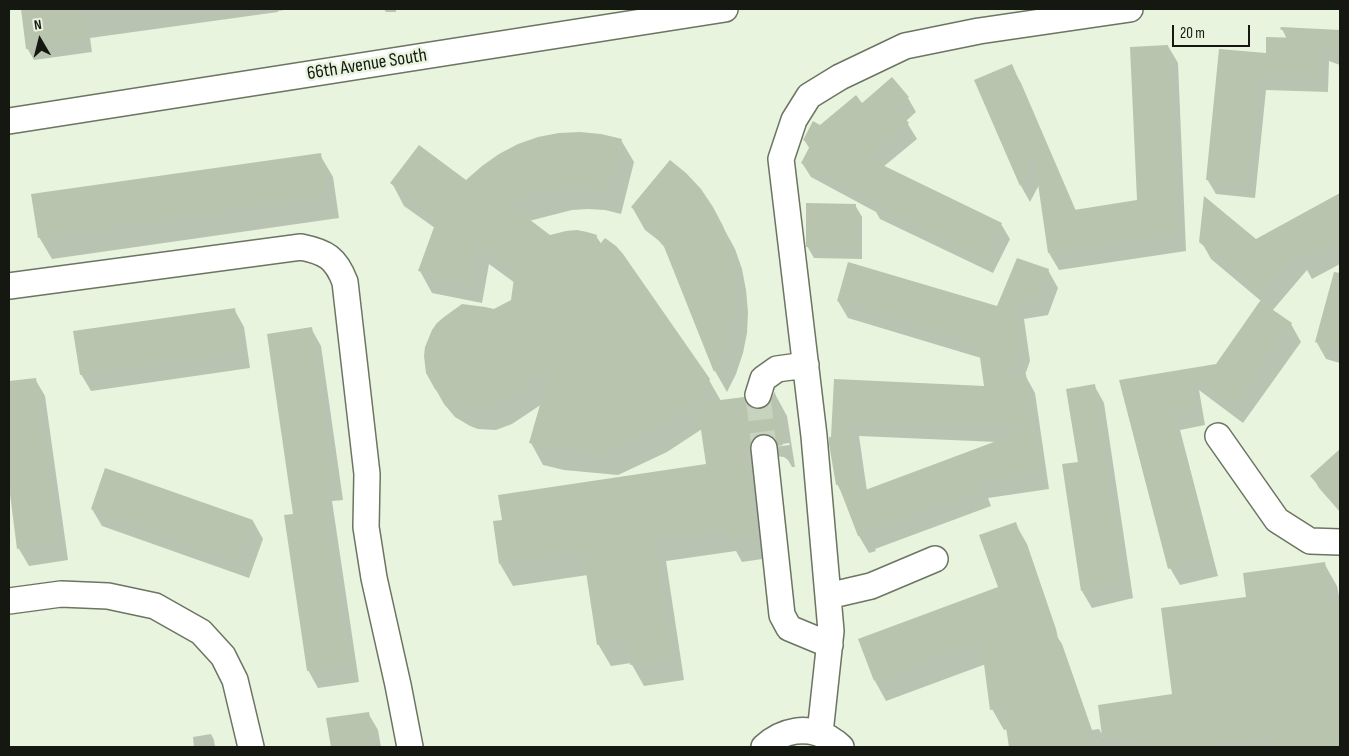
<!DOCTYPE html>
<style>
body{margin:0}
#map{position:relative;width:1349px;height:756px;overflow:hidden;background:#e8f4de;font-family:"Sofia Sans Condensed",sans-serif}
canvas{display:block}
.frame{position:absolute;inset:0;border:10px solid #141811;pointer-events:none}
.north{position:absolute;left:15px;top:15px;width:50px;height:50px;-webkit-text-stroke:4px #e8f4de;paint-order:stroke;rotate:352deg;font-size:14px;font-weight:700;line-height:20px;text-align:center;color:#141811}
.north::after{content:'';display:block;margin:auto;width:18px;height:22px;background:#141811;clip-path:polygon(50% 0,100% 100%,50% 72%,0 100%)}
.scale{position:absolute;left:1172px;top:25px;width:78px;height:22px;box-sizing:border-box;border:2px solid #141811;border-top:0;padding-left:6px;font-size:15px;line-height:18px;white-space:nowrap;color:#141811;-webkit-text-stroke:4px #e8f4de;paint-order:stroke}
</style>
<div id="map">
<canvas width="1349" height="756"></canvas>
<div class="frame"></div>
<div class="north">N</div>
<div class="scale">20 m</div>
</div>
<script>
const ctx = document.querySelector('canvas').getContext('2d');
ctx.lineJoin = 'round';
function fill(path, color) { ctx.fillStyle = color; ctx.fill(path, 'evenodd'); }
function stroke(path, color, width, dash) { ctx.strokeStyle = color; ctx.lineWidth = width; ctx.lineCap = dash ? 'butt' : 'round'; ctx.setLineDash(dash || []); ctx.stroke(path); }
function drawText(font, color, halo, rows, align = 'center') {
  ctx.font = font + ' "Sofia Sans Condensed",sans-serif'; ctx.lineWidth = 5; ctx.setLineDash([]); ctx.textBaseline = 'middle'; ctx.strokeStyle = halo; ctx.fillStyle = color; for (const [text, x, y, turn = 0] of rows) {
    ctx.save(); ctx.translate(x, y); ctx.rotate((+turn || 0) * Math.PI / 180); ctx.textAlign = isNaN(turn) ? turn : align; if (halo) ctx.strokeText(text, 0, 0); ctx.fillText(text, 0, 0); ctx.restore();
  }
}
const shadow = new Path2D(`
 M22,9L66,10L291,9L278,11V12L90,38L92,52L34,60L27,48Z
 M384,9H396V12H386Z
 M1282,29L1340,31V65L1329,61L1328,92L1266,90L1255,198L1216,194L1207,179L1267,54L1287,39Z
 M1168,46L1178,63L1186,251L1059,270L1049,253L1040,183L1030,202L1021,186L976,80L1011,66L1021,83L1076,211L1138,201Z
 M908,98L916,112L906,121L917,139L883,167L1001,224L1010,239L993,273L880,219L876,212L811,177L802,163L810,149L804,140L820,126L862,104Z
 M621,140L634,162L621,214L605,210L588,209L572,210L529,221L550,236H596L602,245L709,380L721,401L748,407L753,410H761L769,406L775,394L787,416L795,467H792L788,460L784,457L775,456L769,558L742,562L736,551L666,561L684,680L644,686L631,663L611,666L598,644L588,575L513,586L500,564L708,465L702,429L667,452L618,475L564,470L543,465L531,443L542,404L512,424L496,430L478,429L470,426L455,417L444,404L431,381L494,311L513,301L515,283L489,264L482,303L432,293L420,271L435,228L404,206L392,183L466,182ZM789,443L790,445L773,447V445Z
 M320,155L333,177L339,218L52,259L39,237Z
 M1340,195V264L1312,279L1307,270L1272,311L1291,324L1301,342L1243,423L1199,390L1205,425L1180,430L1218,576L1180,585L1170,568L1120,381L1217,365L1261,301L1211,259L1201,241H1256Z
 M855,205L862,217V259L814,258L807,246Z
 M632,207H712L735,249L742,269L746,290L748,312L747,333L743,353L736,374L727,392L715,371L667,250L658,240L645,230Z
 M1048,270L1058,288L1048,315L1024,319L1030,361L1025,375L1035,393L1049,489L988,498L991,506L875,549L876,551L869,553L859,536L845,499L837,484L832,438L835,381L985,387L981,358L848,318L838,301L998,308ZM859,436L997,442L867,491Z
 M1326,306L1340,310V363L1326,359L1316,341Z
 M234,309L244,327L250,368L91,391L81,374Z
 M311,328L321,346L343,500L332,501L359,682L318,688L308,670L294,515Z
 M35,379L45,396L68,560L29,566L19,549L9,477V383Z
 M1094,385L1104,403L1133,598L1092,608L1082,591L1064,465L1080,463Z
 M1340,451V512L1319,488L1312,476Z
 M106,469L253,521L263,539L249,578L102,526L92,509Z
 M1015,523L1027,544L1056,629L1058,638L1062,644L1092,730L1099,729L1104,737L1099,706L1174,695L1247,598L1324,563L1337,586L1340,601V747H1010L1008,729L1004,730L992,709L986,664L886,701L875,681L999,587Z
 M368,713L378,730L381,747H332L328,719Z
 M211,734L214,740L215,747H194L193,737Z`);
const building = new Path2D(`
 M21,9H82L86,41L26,49Z
 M1281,27L1340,30V55L1321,47L1320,77L1258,75L1247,184L1206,180L1219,49L1266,53V37L1300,38L1280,29Z
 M1168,45L1177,234L1048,253L1034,156L1020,186L974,80L1012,64L1074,210L1137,200L1130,47Z
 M892,77L909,97L896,108L909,123L868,158L1002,223L985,259L870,204H880L801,163L811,144L803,140L813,121L820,125L856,95L862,103Z
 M580,132L601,134L622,139L608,192L592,189L575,187L558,188L505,201L550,235L566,231L577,230L587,232L597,235L592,254L605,238L616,246L623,254L710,379L700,400L654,430L605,453L550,448L529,443L551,367L499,402L482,408L465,407L456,404L448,400L435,389L426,373L424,356L425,347L432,330L437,323L444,317L462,304L485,307L494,309L511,300L515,271L477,243L470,282L418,271L437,219L390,183L419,145L466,180L482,166L499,154L518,144L538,137L559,133Z
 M321,153L327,196L38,238L31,194Z
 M670,160L686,173L701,189L713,207L723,226L730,246L734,267L736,288L734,310L730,331L724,351L714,372L663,244L654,230L644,218L631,207Z
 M1340,193V241L1301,262L1296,253L1262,294L1199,242L1204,196L1256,239Z
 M806,203L856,204V247H806Z
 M1017,258L1049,269L1038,298L1015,302L1021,343L1009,376L1026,374L1034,427L850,420L860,492L1034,427L1040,472L979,481L982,489L866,532L867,534L858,536L838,484L836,485L829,444V437H831L834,379L984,386L979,351L982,344L837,301L848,262L997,306Z
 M1334,272L1340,273V349L1315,342Z
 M1260,301L1292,323L1233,407L1190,375L1196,408L1171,412L1209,558L1168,569L1119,380L1216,364Z
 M235,308L241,351L80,375L73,331Z
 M312,327L334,482L323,484L349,665L307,671L284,515L293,514L267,334Z
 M36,378L59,543L17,549L9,486V381Z
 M1095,384L1124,580L1081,591L1062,464L1078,462L1066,389Z
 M775,392L783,445L778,446L775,439L770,435L762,434L755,437L751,442L750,450L744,451L757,536L728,540L727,529L654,539L672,658L630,665L626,640L597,645L583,552L499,564L493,521L502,520L498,495L706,464L697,403L744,397L748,405L753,409H761L768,405L774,393Z
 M1340,449V509L1310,476Z
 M105,468L253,520L239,562L91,509Z
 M1016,522L1045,607L1048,622H1051L1094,747H1009L1003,708L990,710L981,641L874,681L858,639L998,587L979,535Z
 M1325,562L1331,601L1340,600V747H1272L1270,737L1201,747H1141L1139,739L1102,736L1098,705L1172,694L1161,608L1246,597L1243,573Z
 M369,712L374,747H331L326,718Z`);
const minorTunnel = new Path2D(`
 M758,395L764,448`);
const minor = new Path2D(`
 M9,121L725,9
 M9,286L301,247C326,252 336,258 345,282L367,474L366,527L374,578L398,685L410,747
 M758,395L763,379L777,369L806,365
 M1218,436L1277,520L1310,541L1340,542
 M764,448L782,615L789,628L830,645
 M828,596L871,586L935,559
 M9,601L61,594L108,596L155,606L201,632L223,656L235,680L251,747
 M820,733L831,631L814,436L781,159L794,120L809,96L840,77L905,46L979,31L1130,9
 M764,747C782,730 807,725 829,738C834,741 837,743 841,747`);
const streetNames = [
 ["66th Avenue South",367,65,-9]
];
fill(shadow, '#0003');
fill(building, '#b9c4af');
stroke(minorTunnel, '#c8d3bf', 25, [25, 12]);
stroke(minor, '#6b7562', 28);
stroke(minor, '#fff', 25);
drawText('19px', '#141811', '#e8f4de', streetNames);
</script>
